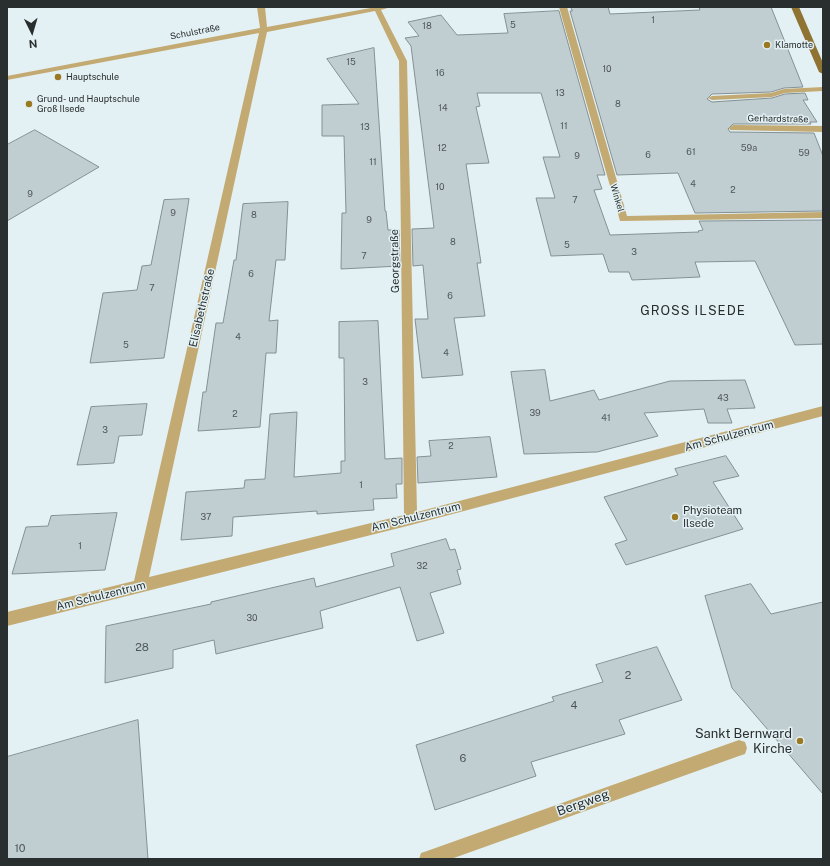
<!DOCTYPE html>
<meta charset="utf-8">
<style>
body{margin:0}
#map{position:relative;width:830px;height:866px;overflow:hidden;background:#e3f1f4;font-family:"Public Sans",sans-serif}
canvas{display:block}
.frame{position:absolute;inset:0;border:8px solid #292e2f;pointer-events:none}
.north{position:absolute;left:12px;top:12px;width:40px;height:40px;-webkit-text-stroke:3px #e3f1f4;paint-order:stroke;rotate:175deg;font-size:11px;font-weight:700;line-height:16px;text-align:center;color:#292e2f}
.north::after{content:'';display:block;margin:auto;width:14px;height:18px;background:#292e2f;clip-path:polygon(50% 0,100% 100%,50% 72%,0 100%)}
</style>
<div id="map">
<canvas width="830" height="866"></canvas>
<div class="frame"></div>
<div class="north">N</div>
</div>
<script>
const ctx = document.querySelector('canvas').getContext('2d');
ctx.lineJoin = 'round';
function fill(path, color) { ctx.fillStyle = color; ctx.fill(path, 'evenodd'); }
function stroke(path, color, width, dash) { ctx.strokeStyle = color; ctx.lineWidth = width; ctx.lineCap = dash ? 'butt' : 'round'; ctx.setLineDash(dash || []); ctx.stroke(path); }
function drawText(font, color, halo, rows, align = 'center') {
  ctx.font = font + ' "Public Sans",sans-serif'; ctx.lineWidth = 3; ctx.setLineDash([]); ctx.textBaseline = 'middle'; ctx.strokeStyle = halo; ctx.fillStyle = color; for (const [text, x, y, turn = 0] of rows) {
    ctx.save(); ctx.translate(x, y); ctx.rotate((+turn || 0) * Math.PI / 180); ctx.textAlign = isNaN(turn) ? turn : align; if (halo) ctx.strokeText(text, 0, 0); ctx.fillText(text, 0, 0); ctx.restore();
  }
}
const building = new Path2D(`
 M571,7H608L610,14L700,10L699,7H771L803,87L784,88L771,92L712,94L707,99L712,102L772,98L785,94L805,93L808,100H803L817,122H810L811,124H733L728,129L730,132L814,133L823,156V211L695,213L678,173L617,175L570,11H572Z
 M559,11L605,175H597L602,189L594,190L610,235L699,232L698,231L703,230L699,221L823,220V344L795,345L755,261L695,262L700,277L632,280L629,272H609L603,254L551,256L536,198H555L543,157H560L541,93H477L480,106L476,107L489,163L466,164L481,263H477L485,316L454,318L463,375L422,378L415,319H428L423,265L413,266L412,229L434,228L411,46L405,38L419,36L408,22L441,15L457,35L508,33L504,14Z
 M374,48L385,211H386L388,230H399L400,266L341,269L342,213H346L344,136H322V105L359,104L327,59Z
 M35,130L99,167L7,221V145Z
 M189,199L164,358L90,363L103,293L137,290L142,266L151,265L164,200Z
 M288,202L285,260H276L269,321L278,320L276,353H266L260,427L198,431L203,392H206L216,323H223L234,260H236L243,204Z
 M378,321L385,459L402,458V484H396L397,498L373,499L374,510L317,514V511L233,517L232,536L181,540L186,492L244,488L245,480L265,479L270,414L297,412L294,477L341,473V461H345L344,358H339V322Z
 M545,370L550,401L594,390L599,400L670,381L745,380L755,408L727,409L732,423H708L704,409L644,413L658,436L597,452L524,454L511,372Z
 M147,404L142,435L119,436L114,463L77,465L91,407Z
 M490,437L497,477L418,483L417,457L431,456L429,441Z
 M726,456L739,476L713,482L743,529L626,565L615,544L627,540L604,497L678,475L675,469Z
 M117,513L105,570L12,574L26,527L48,526L51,516Z
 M446,539L450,550L455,549L461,569L457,570L461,584L430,593L444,633L417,641L400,587L320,611L323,628L216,654L214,640L173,650V668L105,683L106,626L211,604V602L314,578L316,587L394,566L391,554Z
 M751,584L771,614L823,602V794L732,688L705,596Z
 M657,647L682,700L619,720L625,734L531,762L536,776L435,810L416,745L554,701L552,697L603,682L596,665Z
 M138,720L148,859H7V757Z`);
const service = new Path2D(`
 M559,7H567L627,216L823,212V218L620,221Z
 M823,87V91L785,93L772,97L712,100L708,98L712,96L771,93L784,89Z
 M733,125L823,126V132L730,130L729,128Z`);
const minor = new Path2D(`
 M257,7H265L267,27L376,7H391L381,10L407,61L417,512L823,406V416L411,525L7,626V612L134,581L259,33L7,80V76L260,28ZM375,11L399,61L404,515L149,577L267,32Z
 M739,740L745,742L747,748L745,754L739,756L451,859H419L421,853L427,851Z`);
const primary = new Path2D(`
 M791,7H799L823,63V74L819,72Z`);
const markers = [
 [767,45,4,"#9b7923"],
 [58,77,4,"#9b7923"],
 [29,104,4,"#9b7923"],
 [675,517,4,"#9b7923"],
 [800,741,4,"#9b7923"]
];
const numberNames = [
 ["1",653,20],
 ["5",513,25],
 ["18",427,26],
 ["15",351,62],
 ["10",607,69],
 ["16",440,73],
 ["13",560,93],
 ["8",618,104],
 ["14",443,108],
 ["11",564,126],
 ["13",365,127],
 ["12",442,148],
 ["59a",749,148],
 ["61",691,152],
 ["59",804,153],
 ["6",648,155],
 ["9",577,156],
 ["11",373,162],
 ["4",693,184],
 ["10",440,187],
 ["2",733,190],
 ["9",30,194],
 ["7",575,200],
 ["9",173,213],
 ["8",254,215],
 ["9",369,220],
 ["8",453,242],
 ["5",567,245],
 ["3",634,252],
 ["7",364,256],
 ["6",251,274],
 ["7",152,288],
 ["6",450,296],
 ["4",238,337],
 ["5",126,345],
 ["4",446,353],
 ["3",365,382],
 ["43",723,398],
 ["39",535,413],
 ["2",235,414],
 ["41",606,418],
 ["3",105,430],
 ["2",451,446],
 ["1",361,485],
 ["37",206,517],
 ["1",80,546],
 ["32",422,566],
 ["30",252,618]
];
const farStreetnames = [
 ["Schulstraße",195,32,-11],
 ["Gerhardstraße",778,119,1],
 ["Winkel",617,198,74]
];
const farPoinames = [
 ["Klamotte",775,45],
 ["Hauptschule",66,77],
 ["Grund- und Hauptschule",37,99],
 ["Groß Ilsede",37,109]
];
const streetNames = [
 ["Georgstraße",395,261,-91],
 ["Elisabethstraße",202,308,-77],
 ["Am Schulzentrum",729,436,-15],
 ["Am Schulzentrum",416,517,-14],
 ["Am Schulzentrum",101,596,-14]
];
const poiNames = [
 ["Physioteam",683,511],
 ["Ilsede",683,524]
];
const nearNumbernames = [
 ["28",142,648],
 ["2",628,676],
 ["4",574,706],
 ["6",463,759],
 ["10",20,849]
];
const quarterNames = [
 ["GROSS ILSEDE",693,311]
];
const nearPoinames = [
 ["Sankt Bernward",792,734],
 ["Kirche",792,749]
];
const nearStreetnames = [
 ["Bergweg",583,803,-20]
];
fill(building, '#c1ced1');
stroke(building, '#849094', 1);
fill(service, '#c3aa72');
fill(minor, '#c3aa72');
fill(primary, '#8e7332');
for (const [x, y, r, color] of markers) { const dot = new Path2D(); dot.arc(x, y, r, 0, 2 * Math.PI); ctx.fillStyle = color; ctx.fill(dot); stroke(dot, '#e3f1f4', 1.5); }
drawText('9px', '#4f5658', null, numberNames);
drawText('9px', '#292e2f', '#e3f1f4', farStreetnames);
drawText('9px', '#292e2f', '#e3f1f4', farPoinames, 'left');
drawText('11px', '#292e2f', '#e3f1f4', streetNames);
drawText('11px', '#292e2f', '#e3f1f4', poiNames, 'left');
drawText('11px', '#4f5658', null, nearNumbernames);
ctx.letterSpacing = '1px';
drawText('13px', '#292e2f', '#e3f1f4', quarterNames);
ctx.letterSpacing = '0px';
drawText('13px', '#292e2f', '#e3f1f4', nearPoinames, 'right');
drawText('13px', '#292e2f', '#e3f1f4', nearStreetnames);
</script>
